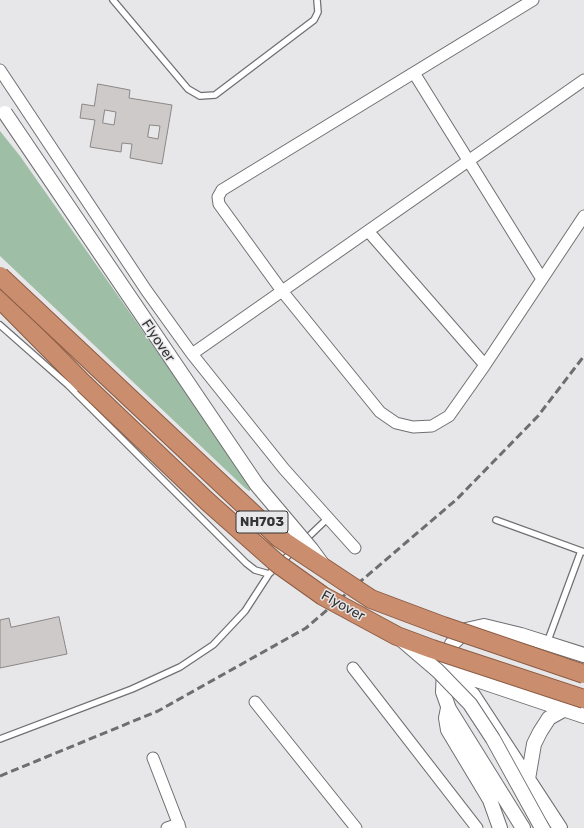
<!DOCTYPE html>
<style>
body{margin:0}
canvas{display:block;background:#e7e7ea}
</style>
<canvas width="584" height="828"></canvas>
<script>
const ctx = document.querySelector('canvas').getContext('2d');
ctx.lineJoin = 'round';
function fill(path, color) { ctx.fillStyle = color; ctx.fill(path, 'evenodd'); }
function stroke(path, color, width, dash) { ctx.strokeStyle = color; ctx.lineWidth = width; ctx.lineCap = dash ? 'butt' : 'round'; ctx.setLineDash(dash || []); ctx.stroke(path); }
function drawText(font, color, halo, rows, align = 'center') {
  ctx.font = font + ' Rubik,sans-serif'; ctx.lineWidth = 3; ctx.setLineDash([]); ctx.textBaseline = 'middle'; ctx.strokeStyle = halo; ctx.fillStyle = color; for (const [text, x, y, turn = 0] of rows) {
    ctx.save(); ctx.translate(x, y); ctx.rotate((+turn || 0) * Math.PI / 180); ctx.textAlign = isNaN(turn) ? turn : align; if (halo) ctx.strokeText(text, 0, 0); ctx.fillText(text, 0, 0); ctx.restore();
  }
}
const green = new Path2D(`
 M0,131L20,156L250,484L252,489L249,491L245,488L0,256Z`);
const building = new Path2D(`
 M98,84L130,90L129,98L172,105L162,164L130,158L132,144L122,143L121,152L90,147L95,120L80,118L82,104L94,106ZM105,110L116,112L114,125L103,123ZM150,125L160,126L158,139L148,137Z
 M59,617L67,654L0,668V620L9,618L11,627Z`);
const service = new Path2D(`
 M113,0L188,89L200,96L215,95L314,20L318,12L317,0
 M0,325L68,385L246,563L255,570L269,574L293,551
 M496,520L584,552
 M304,541L328,518
 M547,643L581,551
 M0,739L132,689L180,667L213,645L245,611L269,574`);
const minor = new Path2D(`
 M533,0L222,190L218,197L219,204L282,291L380,412L396,423L413,427L432,426L449,416L485,365L584,216
 M0,70L146,290L192,354L284,469L355,548
 M414,73L542,279
 M368,231L485,365
 M192,354L584,80
 M353,668L477,828
 M255,702L356,828
 M153,758L180,828
 M167,828L179,824`);
const tertiary = new Path2D(`
 M444,669L473,695L560,828
 M450,671L584,716
 M448,708L446,718L448,730L490,800L500,828
 M528,779L534,744L540,732L549,718L565,709
 M523,828L449,709L443,692L444,669L452,644L466,630L484,626L521,635L584,655`);
const trunk = new Path2D(`
 M0,299L84,384`);
const rail = new Path2D(`
 M0,776L158,711L306,628L457,499L538,416L584,356`);
const tertiaryBridge = new Path2D(`
 M5,113L257,485L311,549L322,564
 M403,641L438,671L470,704L493,739L542,828`);
const trunkBridge = new Path2D(`
 M0,276L279,538L371,599L443,626L584,674
 M84,384L208,502L278,564L323,596L397,636L432,649L584,699`);
const shields = [
 [262,522,52]
];
const shieldNames = [
 ["NH703",262,522]
];
const streetNames = [
 ["Flyover",158,341,56],
 ["Flyover",343,606,29]
];
fill(green, '#9ebea6');
fill(building, '#cecac9');
stroke(building, '#8b8786', 1);
stroke(service, '#707073', 8);
stroke(minor, '#707073', 13);
stroke(tertiary, '#707073', 16);
stroke(trunk, '#8d5c43', 20);
stroke(service, '#fff', 5.5);
stroke(minor, '#fff', 11);
stroke(tertiary, '#fff', 14);
stroke(trunk, '#ca8e6f', 18);
stroke(rail, '#6e6e6f', 3, [8, 4]);
stroke(tertiaryBridge, '#707073', 16, []);
stroke(trunkBridge, '#8d5c43', 20, []);
stroke(tertiaryBridge, '#fff', 14);
stroke(trunkBridge, '#ca8e6f', 18);
for (const [x, y, w] of shields) { const box = new Path2D(); box.roundRect(x - w / 2, y - 11, w, 22, 3); ctx.fillStyle = '#e7e7ea'; ctx.fill(box); stroke(box, '#343435', 1); }
drawText('bold 13px', '#343435', null, shieldNames);
drawText('14px', '#343435', '#e7e7ea', streetNames);
</script>
